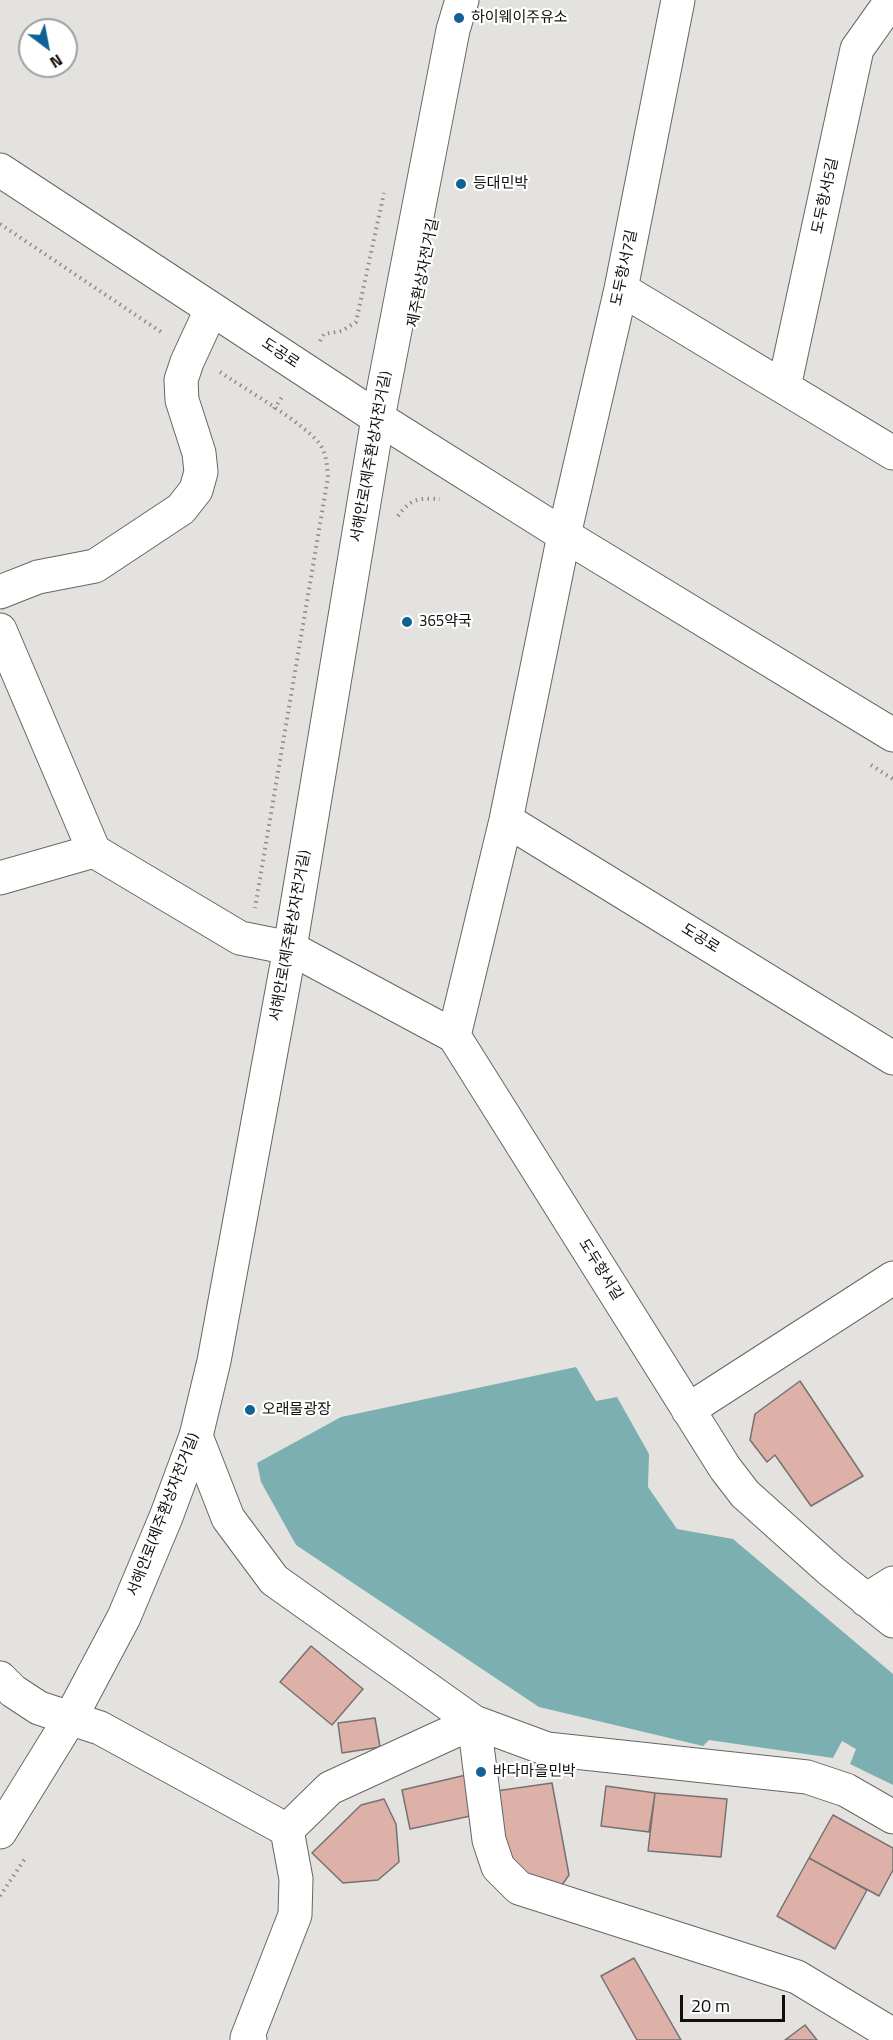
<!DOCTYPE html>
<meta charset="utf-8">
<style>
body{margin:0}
#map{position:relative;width:893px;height:2040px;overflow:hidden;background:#e4e2df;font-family:"Titillium Web",sans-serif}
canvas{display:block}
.north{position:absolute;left:18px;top:18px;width:60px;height:60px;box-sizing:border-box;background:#fff;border:2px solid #9f9f9f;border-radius:50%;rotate:148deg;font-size:16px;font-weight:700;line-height:24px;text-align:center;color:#100f0e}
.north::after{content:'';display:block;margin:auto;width:21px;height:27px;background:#106294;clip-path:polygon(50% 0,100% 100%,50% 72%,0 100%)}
.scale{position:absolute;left:680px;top:1995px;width:105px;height:27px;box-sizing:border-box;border:3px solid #100f0e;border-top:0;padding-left:8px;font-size:18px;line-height:21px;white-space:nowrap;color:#100f0e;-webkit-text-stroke:4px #fff;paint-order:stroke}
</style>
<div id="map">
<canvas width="893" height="2040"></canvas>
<div class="north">N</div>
<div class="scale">20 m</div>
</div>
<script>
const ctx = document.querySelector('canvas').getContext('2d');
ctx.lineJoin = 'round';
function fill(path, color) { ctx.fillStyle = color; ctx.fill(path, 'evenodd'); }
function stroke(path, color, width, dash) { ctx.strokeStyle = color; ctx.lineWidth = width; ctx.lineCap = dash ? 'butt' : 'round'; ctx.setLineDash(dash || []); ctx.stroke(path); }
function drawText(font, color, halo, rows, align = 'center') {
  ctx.font = font + ' "Titillium Web","Noto Sans KR",sans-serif'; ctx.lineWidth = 4.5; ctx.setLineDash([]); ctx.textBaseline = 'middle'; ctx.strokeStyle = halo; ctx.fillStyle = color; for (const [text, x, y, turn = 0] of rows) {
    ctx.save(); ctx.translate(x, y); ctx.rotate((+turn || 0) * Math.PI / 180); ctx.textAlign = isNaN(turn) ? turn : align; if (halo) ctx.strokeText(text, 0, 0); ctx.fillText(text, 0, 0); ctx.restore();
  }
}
const water = new Path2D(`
 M576,1367L596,1401L617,1397L649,1454L648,1487L677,1529L733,1539L893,1674V1785L850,1764L856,1749L842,1741L833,1758L709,1740L703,1746L539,1707L296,1545L261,1482L257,1463L341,1417Z`);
const building = new Path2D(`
 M800,1381L863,1476L811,1506L775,1455L767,1462L750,1440L755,1414Z
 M311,1646L363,1689L332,1725L280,1682Z
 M375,1718L380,1747L342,1753L338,1723Z
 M466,1775L475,1815L410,1829L402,1790Z
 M552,1783L569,1875L562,1885L524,1879L508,1865L496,1791Z
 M606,1786L655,1793L649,1832L601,1826Z
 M655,1793L727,1799L721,1857L648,1851Z
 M384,1799L396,1824L399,1862L378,1880L343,1883L312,1853L361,1805Z
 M833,1815L893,1848V1870L879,1896L809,1858Z
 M809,1858L867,1890L835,1949L777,1916Z
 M634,1958L681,2040H637L601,1976Z
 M805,2025L817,2040H785Z`);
const path = new Path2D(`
 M0,224L164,334
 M320,341L324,334L342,331L356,322L384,193
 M220,372C242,387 309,426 321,446C327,456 327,466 328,477L255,908
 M274,409L282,397
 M398,516C411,498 419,498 440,499
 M871,765L893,779
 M0,1896L26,1857`);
const minor = new Path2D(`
 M621,289L893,453
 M784,387L857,49L884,11
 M0,592L38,577L95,566L181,509L196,490L201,472L199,453L182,400L181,380L187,362L211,310
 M0,630L94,851
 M506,820L893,1058
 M0,878L94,851L240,938L290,948L454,1036L725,1468L745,1494L831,1571L893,1621
 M454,1036L506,820L564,535L621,289L678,0
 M688,1410L893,1278
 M196,1436L228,1518L274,1580L474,1722L547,1749L807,1777L846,1790L893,1817
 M866,1600L893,1583
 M0,1678L13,1691L39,1708L100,1728L287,1830L330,1788L474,1722L489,1840L498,1867L519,1888L797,1977L893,2035
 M250,2040L247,2038L295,1915L296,1879L287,1830`);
const tertiary = new Path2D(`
 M0,170L378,418L564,535L893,735
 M0,1832L71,1717L124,1617L166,1517L196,1436L214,1361L290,948L378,418L453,30L462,0`);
const markers = [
 [459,18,6,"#106294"],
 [461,184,6,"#106294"],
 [407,622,6,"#106294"],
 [250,1410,6,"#106294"],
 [481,1772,6,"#106294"]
];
const poiNames = [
 ["하이웨이주유소",471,18],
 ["등대민박",473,184],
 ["365약국",419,622],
 ["오래물광장",262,1410],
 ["바다마을민박",493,1772]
];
const streetNames = [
 ["도두항서5길",826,196,-78],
 ["도두항서7길",625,268,-78],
 ["제주환상자전거길",424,273,-79],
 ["도공로",280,354,33],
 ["서해안로(제주환상자전거길)",372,457,-80],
 ["서해안로(제주환상자전거길)",291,936,-80],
 ["도공로",700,939,32],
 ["도두항서길",600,1270,58],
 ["서해안로(제주환상자전거길)",164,1515,-69]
];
fill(water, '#7cafb1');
fill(building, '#ddb0a8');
stroke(building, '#767272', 1.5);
stroke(minor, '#686664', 35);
stroke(tertiary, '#686664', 35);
stroke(path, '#8d8c8a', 4, [1.5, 4.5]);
stroke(minor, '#fff', 33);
stroke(tertiary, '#fff', 33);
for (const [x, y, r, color] of markers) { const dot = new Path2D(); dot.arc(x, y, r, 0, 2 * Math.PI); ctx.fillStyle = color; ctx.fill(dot); stroke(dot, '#fff', 2); }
drawText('15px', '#100f0e', '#fff', poiNames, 'left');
drawText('15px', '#100f0e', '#fff', streetNames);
</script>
